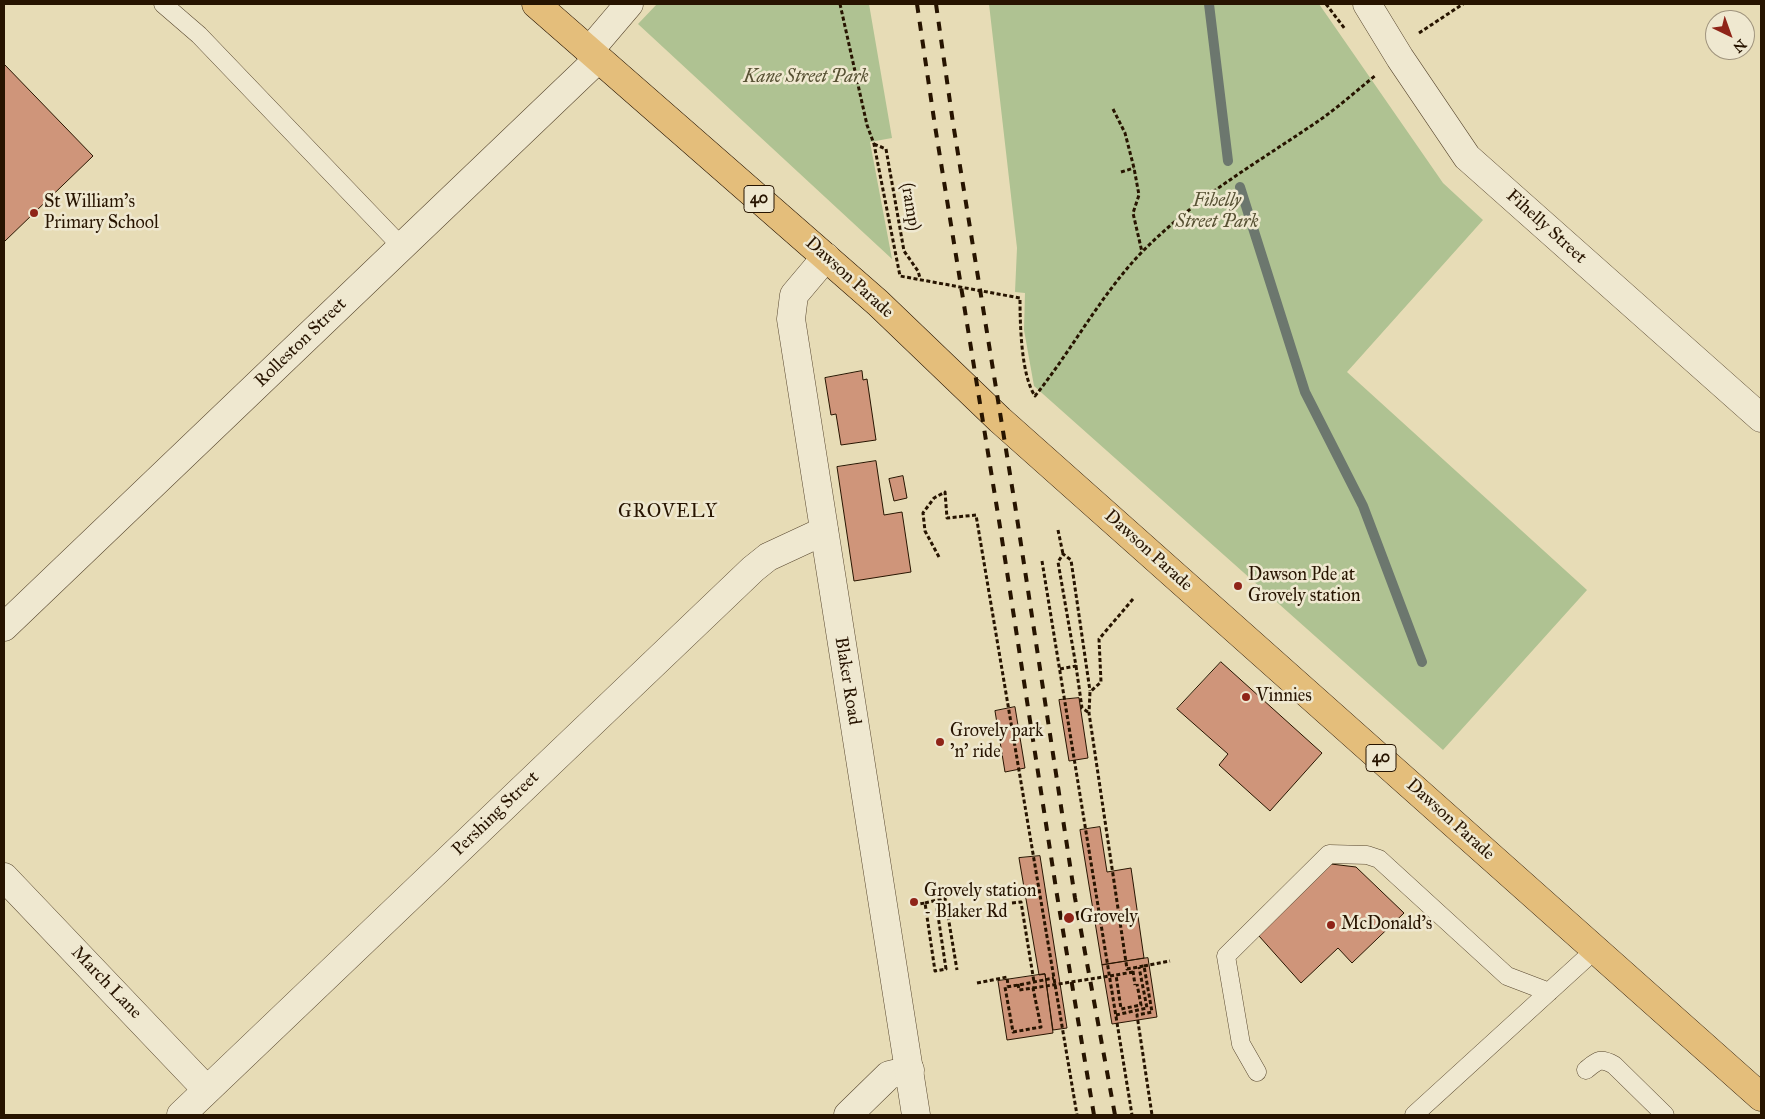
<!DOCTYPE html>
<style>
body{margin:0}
#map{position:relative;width:1765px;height:1119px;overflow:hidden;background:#e7dcb6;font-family:"IM FELL Great Primer",serif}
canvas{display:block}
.frame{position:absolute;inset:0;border:5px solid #271400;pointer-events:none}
.north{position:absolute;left:1705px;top:10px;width:50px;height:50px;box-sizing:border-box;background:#efe8d0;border:1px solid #9f937d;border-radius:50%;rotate:138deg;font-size:14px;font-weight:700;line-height:20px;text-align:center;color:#271400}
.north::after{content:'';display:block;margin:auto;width:18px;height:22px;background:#8f2418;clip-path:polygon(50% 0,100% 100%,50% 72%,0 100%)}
</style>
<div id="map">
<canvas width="1765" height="1119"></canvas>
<div class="frame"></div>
<div class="north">N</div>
</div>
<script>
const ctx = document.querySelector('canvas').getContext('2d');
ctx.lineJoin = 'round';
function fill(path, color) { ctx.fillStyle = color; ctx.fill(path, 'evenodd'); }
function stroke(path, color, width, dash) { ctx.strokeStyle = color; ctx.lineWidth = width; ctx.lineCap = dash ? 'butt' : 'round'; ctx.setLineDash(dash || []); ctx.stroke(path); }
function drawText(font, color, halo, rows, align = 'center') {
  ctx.font = font + ' "IM FELL Great Primer",serif'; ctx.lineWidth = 5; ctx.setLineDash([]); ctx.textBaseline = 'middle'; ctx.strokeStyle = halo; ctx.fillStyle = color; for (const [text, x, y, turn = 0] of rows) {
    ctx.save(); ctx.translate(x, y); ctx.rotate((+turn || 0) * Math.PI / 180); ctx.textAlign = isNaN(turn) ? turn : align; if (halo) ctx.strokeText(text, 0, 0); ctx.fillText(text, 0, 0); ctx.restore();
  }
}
const green = new Path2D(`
 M657,4H869L892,138L870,142L892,259L638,24Z
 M989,4H1319L1443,183L1483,220L1347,372L1587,590L1443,750L1034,386L1024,330L1025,293L1015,292L1017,248Z`);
const stream = new Path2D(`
 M1209,4L1228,161
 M1240,187L1305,392L1363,506L1422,662`);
const building = new Path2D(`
 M4,64L93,156L4,242Z
 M862,371L863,380L867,379L876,440L841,445L836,414L831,415L825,378Z
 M876,461L884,515L902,512L911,572L854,581L837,467Z
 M903,476L907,498L894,501L889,479Z
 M1221,662L1322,753L1270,811L1219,765L1228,754L1177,709Z
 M1079,698L1088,758L1069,761L1059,700Z
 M1015,707L1025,768L1005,772L995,711Z
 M1100,827L1107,872L1131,868L1144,958L1102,965L1080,830Z
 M1040,856L1067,1028L1053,1030L1045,974L1039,975L1019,858Z
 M1331,864L1356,867L1404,913L1352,963L1338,948L1301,983L1259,936Z
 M1148,958L1157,1017L1112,1024L1102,965Z
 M1045,974L1053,1033L1007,1040L998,981Z`);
const path = new Path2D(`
 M840,4L867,125L874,144L900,276L1020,298C1020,324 1021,375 1035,396C1072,350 1100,296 1141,253C1193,200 1250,167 1311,126C1334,111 1355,92 1376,75
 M1326,4L1345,29
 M1419,33L1463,4
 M1113,109L1125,133L1134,168L1139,195L1133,213L1142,252
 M874,144L886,149L904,251L918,271L920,278
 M1121,172L1134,168
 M1058,530L1063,554
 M939,557L925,531L923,513L934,498L945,492L947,518L976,515L1077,1115
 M1042,561L1132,1115
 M1133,599L1099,639L1101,682L1090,692L1089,713L1127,969L1144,966L1152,1012L1137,1015L1152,1115
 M1076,666L1082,708L1088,712
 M1060,669L1076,666L1058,562L1063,554L1071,560L1090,691
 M925,903L945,898L957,970
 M1012,903L1021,902L1034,982
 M914,905L925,903L935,971L946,969L937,909L947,907
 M948,913H955
 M1144,966L1170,961
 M1133,971L1135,985
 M1133,972L1116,975L1121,1009L1141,1005L1137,984
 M977,983L1007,977L1008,986
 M1018,984L1019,990L1033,988L1041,1027L1013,1032L1005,987C1021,985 1038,981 1054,978
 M1116,1015L1147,1008L1139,967`);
const service = new Path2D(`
 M163,4L199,35L402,247
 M1586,1070C1597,1061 1600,1057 1614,1065L1665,1115
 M1257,1072L1241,1044L1226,956L1329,854L1367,855L1379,859L1507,976L1549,992
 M1414,1115L1596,949`);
const minor = new Path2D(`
 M1367,4L1400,58L1467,157L1761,418
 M589,51L629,4
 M4,627L598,59
 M4,877L207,1090
 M181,1115L753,569L768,557L824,531
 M848,1115L889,1075L910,1070`);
const tertiary = new Path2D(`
 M826,257L794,295L791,319L916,1115`);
const primary = new Path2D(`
 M536,4L878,303L1000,420L1761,1097`);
const rail = new Path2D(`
 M917,4L935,126L1001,533L1057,895L1094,1115
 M936,4L953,123L1015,505L1075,898L1115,1115`);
const pathBridge = new Path2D(`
 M1033,988L1116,975`);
const markers = [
 [34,213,5,"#8f2418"],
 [1238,586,5,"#8f2418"],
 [1246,697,5,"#8f2418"],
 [940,742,5,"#8f2418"],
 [914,902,5,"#8f2418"],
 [1069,918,6,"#8f2418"],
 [1331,925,5,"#8f2418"]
];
const shields = [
 [759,199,30],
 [1381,758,30]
];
const shieldNames = [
 ["40",759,199],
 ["40",1381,758]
];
const parkNames = [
 ["Kane Street Park",806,78],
 ["Fihelly",1217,202],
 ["Street Park",1217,223]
];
const poiNames = [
 ["St William's",44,203],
 ["Primary School",44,224],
 ["Dawson Pde at",1248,576],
 ["Grovely station",1248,597],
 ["Vinnies",1256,697],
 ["Grovely park",950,732],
 ["'n' ride",950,753],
 ["Grovely station",924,892],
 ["- Blaker Rd",924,913],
 ["Grovely",1080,918],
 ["McDonald's",1341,925]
];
const streetNames = [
 ["(ramp)",910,207,81],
 ["Fihelly Street",1546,227,42],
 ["Dawson Parade",849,278,42],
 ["Rolleston Street",301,343,-44],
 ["Dawson Parade",1148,551,42],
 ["Blaker Road",847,681,81],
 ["Pershing Street",496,814,-44],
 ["Dawson Parade",1450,820,42],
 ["March Lane",106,983,46]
];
const neighbourhoodNames = [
 ["GROVELY",668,512]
];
fill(green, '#afc292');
stroke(stream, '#6c776e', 10);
fill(building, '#cf957a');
stroke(building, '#271400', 1);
stroke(service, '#57462e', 19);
stroke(minor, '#57462e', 29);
stroke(tertiary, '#57462e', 29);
stroke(primary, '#271400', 29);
stroke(path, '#271400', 3, [4, 2.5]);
stroke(service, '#efe8d0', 18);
stroke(minor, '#efe8d0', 28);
stroke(tertiary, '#efe8d0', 28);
stroke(primary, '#e4be7b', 28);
stroke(rail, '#271400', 4, [9, 9]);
stroke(pathBridge, '#271400', 3, [4, 2.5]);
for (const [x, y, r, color] of markers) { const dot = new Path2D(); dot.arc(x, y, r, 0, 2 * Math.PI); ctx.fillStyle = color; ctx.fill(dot); stroke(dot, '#efe8d0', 2); }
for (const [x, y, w] of shields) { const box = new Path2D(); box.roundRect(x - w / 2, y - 13.5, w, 27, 4); ctx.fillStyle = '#efe8d0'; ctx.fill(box); stroke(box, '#271400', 1); }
drawText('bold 16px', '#271400', null, shieldNames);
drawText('italic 18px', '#575133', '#efe8d0', parkNames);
drawText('18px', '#271400', '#efe8d0', poiNames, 'left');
drawText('18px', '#271400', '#efe8d0', streetNames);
ctx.letterSpacing = '1px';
drawText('19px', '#271400', '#efe8d0', neighbourhoodNames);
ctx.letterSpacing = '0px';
</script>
